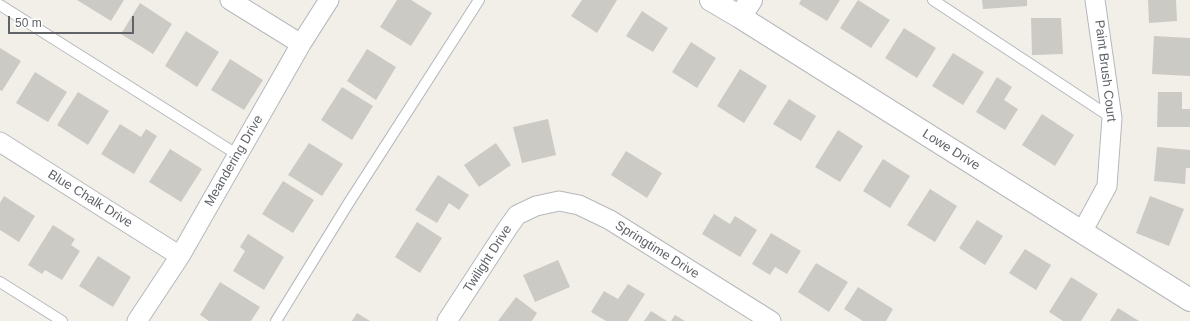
<!DOCTYPE html>
<style>
body{margin:0}
#map{position:relative;width:1190px;height:321px;overflow:hidden;background:#f1efe8;font-family:Arial,sans-serif}
canvas{display:block}
.scale{position:absolute;left:8px;top:16px;width:126px;height:18px;box-sizing:border-box;border:2px solid #5f6368;border-top:0;padding-left:5px;font-size:12px;line-height:14px;white-space:nowrap;color:#5f6368;-webkit-text-stroke:3px #fff;paint-order:stroke}
</style>
<div id="map">
<canvas width="1190" height="321"></canvas>
<div class="scale">50 m</div>
</div>
<script>
const ctx = document.querySelector('canvas').getContext('2d');
ctx.lineJoin = 'round';
function fill(path, color) { ctx.fillStyle = color; ctx.fill(path, 'evenodd'); }
function stroke(path, color, width, dash) { ctx.strokeStyle = color; ctx.lineWidth = width; ctx.lineCap = dash ? 'butt' : 'round'; ctx.setLineDash(dash || []); ctx.stroke(path); }
function drawText(font, color, halo, rows, align = 'center') {
  ctx.font = font + ' Arial,sans-serif'; ctx.lineWidth = 3; ctx.setLineDash([]); ctx.textBaseline = 'middle'; ctx.strokeStyle = halo; ctx.fillStyle = color; for (const [text, x, y, turn = 0] of rows) {
    ctx.save(); ctx.translate(x, y); ctx.rotate((+turn || 0) * Math.PI / 180); ctx.textAlign = isNaN(turn) ? turn : align; if (halo) ctx.strokeText(text, 0, 0); ctx.fillText(text, 0, 0); ctx.restore();
  }
}
const building = new Path2D(`
 M77,0H124L111,21Z
 M397,0H411L432,13L411,46L380,27Z
 M582,0H617L597,33L571,16Z
 M801,0H840L827,21L799,4Z
 M858,0L890,20L871,48L840,28Z
 M982,0H1027V6L983,9Z
 M1148,0H1176L1177,21L1149,23Z
 M140,3L172,24L153,54L121,34Z
 M642,11L668,28L653,52L626,36Z
 M1031,18H1061L1063,54L1032,55Z
 M904,28L936,48L917,78L885,58Z
 M186,31L219,52L197,87L165,66Z
 M1154,36L1190,38V76L1152,74Z
 M691,42L716,58L697,88L672,72Z
 M0,48L21,61L2,91L0,90Z
 M367,49L396,67L376,100L347,81Z
 M953,53L984,72L963,105L932,86Z
 M230,59L263,80L244,110L211,90Z
 M740,69L767,86L744,123L717,106Z
 M35,72L67,92L48,122L16,103Z
 M997,77L1012,87L1004,100L1018,109L1005,130L976,112Z
 M342,87L373,106L352,140L321,120Z
 M78,92L109,111L88,145L57,125Z
 M1158,92H1182V109H1190V127H1157Z
 M789,99L816,116L801,141L773,124Z
 M1042,114L1074,135L1055,166L1022,145Z
 M548,119L556,155L522,163L513,127Z
 M120,124L141,137L146,129L157,136L134,174L101,154Z
 M838,130L863,146L840,182L815,167Z
 M309,143L343,164L322,196L288,175Z
 M496,143L511,165L479,187L464,165Z
 M1157,147L1190,150V168H1186L1185,184L1154,181Z
 M170,149L202,169L181,202L149,182Z
 M626,151L662,173L647,198L611,175Z
 M883,159L910,176L890,208L863,191Z
 M438,175L469,195L459,210L449,203L437,223L415,210Z
 M283,181L314,200L293,233L262,214Z
 M930,189L957,206L935,242L907,225Z
 M4,196L35,216L19,242L0,230V203Z
 M1150,196L1184,209L1169,246L1136,233Z
 M714,214L730,224L735,216L757,230L740,257L702,234Z
 M977,220L1003,236L985,265L959,248Z
 M417,222L442,238L420,273L395,257Z
 M53,225L75,239L71,245L80,251L62,280L45,270L42,274L28,265Z
 M771,233L801,251L787,274L775,267L770,275L752,264Z
 M248,234L284,257L264,290L233,271L245,251L240,247Z
 M1025,249L1051,265L1036,290L1009,273Z
 M98,256L131,277L113,307L79,286Z
 M558,260L570,287L535,302L523,275Z
 M816,263L848,282L829,312L798,292Z
 M1071,277L1098,294L1081,321H1063L1049,312Z
 M220,282L260,307L251,321H209L200,315Z
 M628,284L645,294L628,321H606L591,312L604,291L618,299Z
 M858,287L893,309L886,321H863L844,309Z
 M516,297L537,313L532,321H498Z
 M1118,308L1139,321H1110Z
 M651,311L667,321H644Z
 M357,313L370,321H352Z
 M675,315L685,321H671Z`);
const service = new Path2D(`
 M933,0L1112,118
 M0,5L238,155
 M0,282L62,321
 M276,321L348,204L479,0`);
const minor = new Path2D(`
 M230,0L301,44
 M0,142L180,256
 M1082,232L1107,186L1112,118L1095,0
 M137,321L180,256L301,44L329,0
 M447,321L507,229L517,215L536,206L559,201L579,205L610,220L771,321`);
const tertiary = new Path2D(`
 M711,0L740,17L1190,300
 M740,17L751,0`);
const streetNames = [
 ["Paint Brush Court",1105,71,83],
 ["Lowe Drive",951,150,32],
 ["Meandering Drive",234,161,-60],
 ["Blue Chalk Drive",90,199,32],
 ["Springtime Drive",657,250,32],
 ["Twilight Drive",488,259,-57]
];
fill(building, '#cccac5');
stroke(service, '#b5b8bc', 12);
stroke(minor, '#b5b8bc', 21);
stroke(tertiary, '#b5b8bc', 24);
stroke(service, '#fff', 10);
stroke(minor, '#fff', 19);
stroke(tertiary, '#fff', 22);
drawText('13px', '#5f6368', '#fff', streetNames);
</script>
